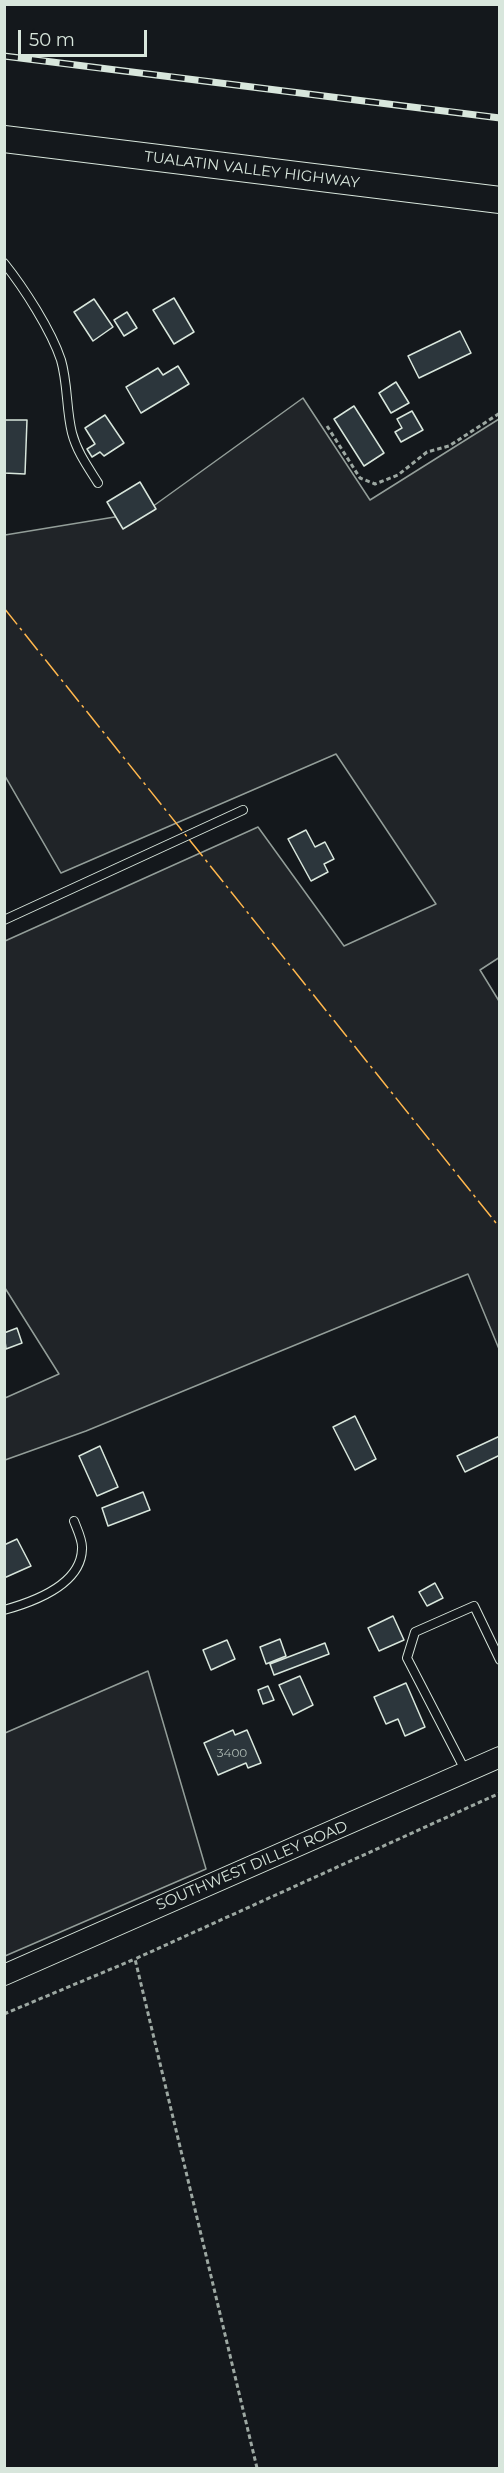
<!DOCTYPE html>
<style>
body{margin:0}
#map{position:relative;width:504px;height:2473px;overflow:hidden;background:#14181c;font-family:Montserrat,sans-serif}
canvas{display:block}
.frame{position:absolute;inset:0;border:6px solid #d8e6dc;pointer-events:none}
.scale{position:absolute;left:18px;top:30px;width:129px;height:27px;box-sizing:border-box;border:3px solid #d8e6dc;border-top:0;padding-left:8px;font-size:18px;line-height:21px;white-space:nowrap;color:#d8e6dc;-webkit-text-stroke:4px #14181c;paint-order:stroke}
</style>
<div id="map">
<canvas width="504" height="2473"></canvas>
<div class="frame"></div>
<div class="scale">50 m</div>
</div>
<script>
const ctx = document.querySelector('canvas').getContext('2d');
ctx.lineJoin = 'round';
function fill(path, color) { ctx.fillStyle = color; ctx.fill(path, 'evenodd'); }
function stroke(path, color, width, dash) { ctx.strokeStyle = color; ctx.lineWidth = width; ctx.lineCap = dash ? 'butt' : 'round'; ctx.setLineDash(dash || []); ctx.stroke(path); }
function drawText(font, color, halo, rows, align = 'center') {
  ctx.font = font + ' Montserrat,sans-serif'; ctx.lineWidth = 4.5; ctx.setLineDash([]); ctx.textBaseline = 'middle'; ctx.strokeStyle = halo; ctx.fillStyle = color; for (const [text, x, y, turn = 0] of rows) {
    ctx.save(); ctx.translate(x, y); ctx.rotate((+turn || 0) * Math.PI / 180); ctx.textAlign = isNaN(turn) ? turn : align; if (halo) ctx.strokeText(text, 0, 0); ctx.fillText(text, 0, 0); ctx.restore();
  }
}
const green = new Path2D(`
 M303,398L370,500L499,419L500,957L480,970L499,1001V1349L468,1274L86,1431L5,1460V1398L59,1374L5,1288V941L258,827L344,946L436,904L336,754L61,873L5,776V535L145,512Z
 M148,1671L206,1869L5,1956V1733Z`);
const building = new Path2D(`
 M174,298L194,332L174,344L153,310Z
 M94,299L113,327L93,341L74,312Z
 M127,312L137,328L124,336L114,320Z
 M460,331L471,353L419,378L408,356Z
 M178,366L189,384L141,413L126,387L158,368L163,375Z
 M396,382L409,403L391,413L379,393Z
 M354,406L384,453L364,466L334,419Z
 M412,411L423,430L401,442L395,432L402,428L397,419Z
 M105,415L124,443L104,456L100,452L92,457L87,449L95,444L85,428Z
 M4,420H27L25,474L4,473Z
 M140,482L156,509L123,529L107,502Z
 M306,830L315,847L325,842L334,859L324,864L328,872L311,881L288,839Z
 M17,1328L22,1343L6,1349L4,1333Z
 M355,1416L376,1459L355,1470L333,1427Z
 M500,1436V1455L465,1472L457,1456Z
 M100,1446L118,1487L97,1496L79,1456Z
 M143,1492L150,1510L108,1526L102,1508Z
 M17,1539L31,1566L4,1578V1545Z
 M435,1583L443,1598L427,1606L419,1592Z
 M393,1616L404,1640L379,1651L368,1628Z
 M280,1639L286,1656L266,1664L260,1647Z
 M227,1640L235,1659L211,1670L203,1650Z
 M325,1643L329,1654L274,1675L270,1664Z
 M300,1676L313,1705L293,1715L279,1685Z
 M406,1683L425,1727L405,1736L398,1719L386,1724L374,1697Z
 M268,1686L274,1700L263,1704L258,1690Z
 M233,1730L235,1735L247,1730L261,1763L248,1768L246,1763L218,1775L204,1743Z`);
const path = new Path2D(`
 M327,426L360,478L375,484L398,475L427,452L449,446L500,413
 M4,2014L135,1959
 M257,2468L135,1959L500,1793`);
const service = new Path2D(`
 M4,263C24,288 51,330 61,360C68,384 66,409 72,433C77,452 88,467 98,483
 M4,920L243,810
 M4,1610C33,1602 81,1585 82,1549C83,1541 77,1529 74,1521
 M465,1770L407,1658L415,1632L474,1606L500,1660`);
const tertiary = new Path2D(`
 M4,1975L500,1757`);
const trunk = new Path2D(`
 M4,139L500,200`);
const rail = new Path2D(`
 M4,56L500,118`);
const power = new Path2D(`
 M4,608L500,1228`);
const numberNames = [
 ["3400",232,1753]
];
const streetNames = [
 ["TUALATIN VALLEY HIGHWAY",252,170,7],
 ["SOUTHWEST DILLEY ROAD",252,1866,-23]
];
fill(green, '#202428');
stroke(green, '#939e99', 1.5);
fill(building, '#2c363c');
stroke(building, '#d8e6dc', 1.5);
stroke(service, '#d8e6dc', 10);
stroke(tertiary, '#d8e6dc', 22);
stroke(trunk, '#d8e6dc', 28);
stroke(path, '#9da8a2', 3, [4.5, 3]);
stroke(service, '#14181c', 8);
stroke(tertiary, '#14181c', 20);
stroke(trunk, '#14181c', 26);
stroke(rail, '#d8e6dc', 7);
stroke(rail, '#14181c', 4.5, [14]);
stroke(power, '#ffb74d', 1.5, [21, 4.5, 3, 4.5]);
drawText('12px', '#adbab4', null, numberNames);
drawText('15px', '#d8e6dc', '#14181c', streetNames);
</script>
